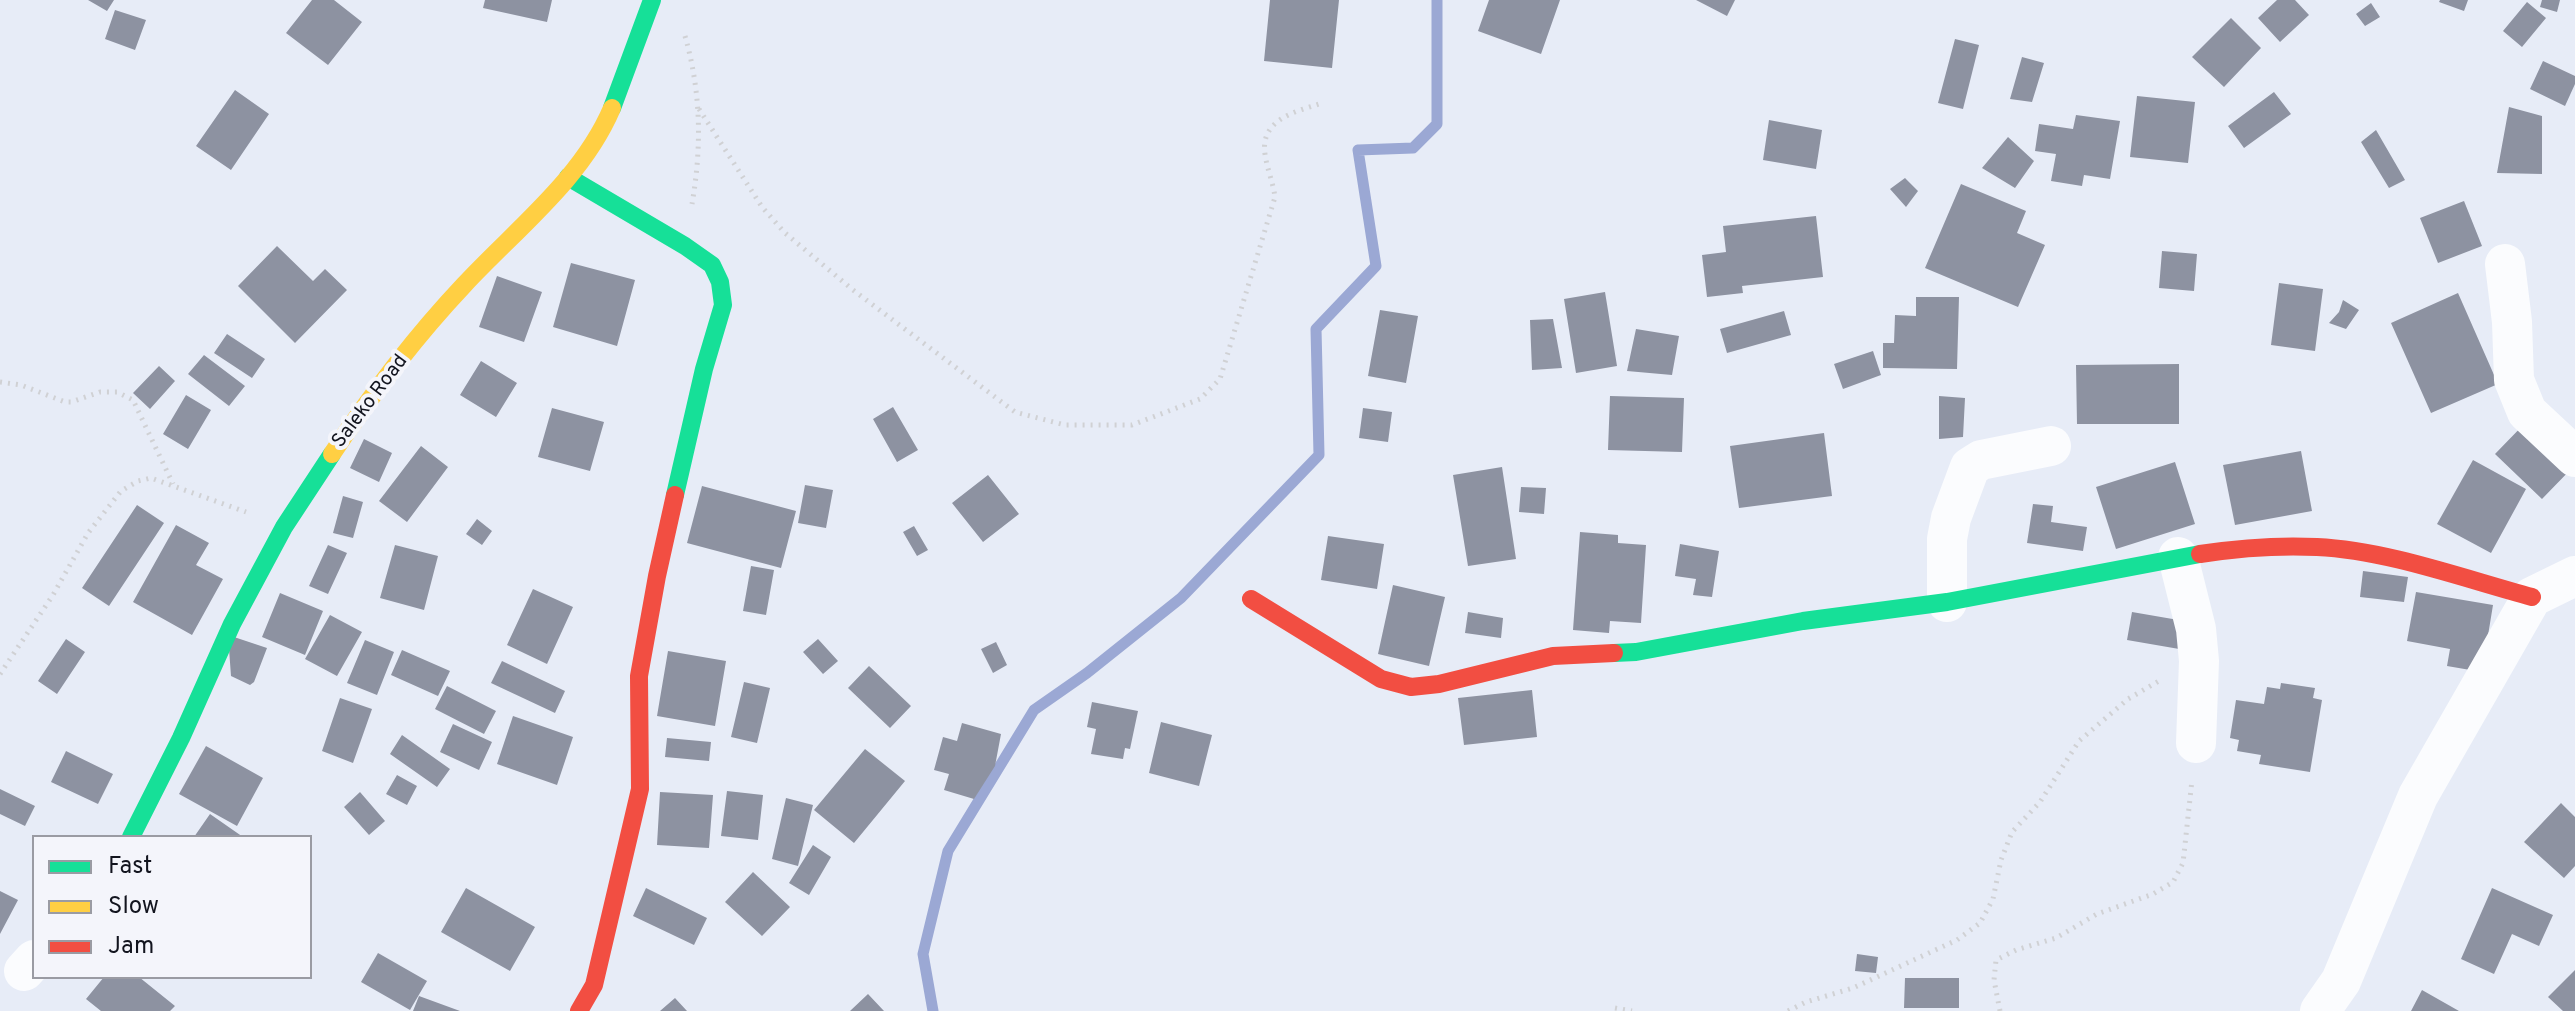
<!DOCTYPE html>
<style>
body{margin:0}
#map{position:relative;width:2575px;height:1011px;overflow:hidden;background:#e7ecf7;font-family:Overpass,sans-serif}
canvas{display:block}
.legend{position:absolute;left:32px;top:835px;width:280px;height:144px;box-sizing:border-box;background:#f4f5fb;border:2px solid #9a9ba3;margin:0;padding:10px 14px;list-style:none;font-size:24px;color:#12141e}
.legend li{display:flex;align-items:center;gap:16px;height:40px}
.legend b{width:40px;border:2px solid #9a9ba3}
</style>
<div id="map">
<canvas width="2575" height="1011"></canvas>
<ul class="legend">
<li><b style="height:10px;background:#16e098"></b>Fast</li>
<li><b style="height:10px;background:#ffcf43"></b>Slow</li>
<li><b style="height:10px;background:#f24e42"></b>Jam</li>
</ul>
</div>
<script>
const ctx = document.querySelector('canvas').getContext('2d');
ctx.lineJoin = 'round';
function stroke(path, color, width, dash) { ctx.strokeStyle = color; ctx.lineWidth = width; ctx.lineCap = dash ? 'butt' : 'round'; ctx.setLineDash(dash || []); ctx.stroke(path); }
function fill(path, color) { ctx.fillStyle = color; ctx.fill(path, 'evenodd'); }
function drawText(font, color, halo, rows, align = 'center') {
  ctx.font = font + ' Overpass,sans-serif'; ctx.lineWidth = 8; ctx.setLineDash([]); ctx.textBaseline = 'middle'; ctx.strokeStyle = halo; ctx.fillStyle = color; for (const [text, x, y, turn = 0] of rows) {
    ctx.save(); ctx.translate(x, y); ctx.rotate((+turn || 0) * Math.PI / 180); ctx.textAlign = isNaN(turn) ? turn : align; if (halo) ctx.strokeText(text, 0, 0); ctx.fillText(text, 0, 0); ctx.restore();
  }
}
const stream = new Path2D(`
 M933,1011L923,954L948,851L1034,710L1087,673L1181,598L1319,455L1316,329L1376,266L1358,150L1413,148L1437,124V0`);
const building = new Path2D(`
 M88,0H114L107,11Z
 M312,0H334L362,22L328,65L286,33Z
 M485,0H552L547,22L483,8Z
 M1270,0H1339L1332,68L1264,61Z
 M1489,0H1560L1541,54L1478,31Z
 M1696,0H1735L1727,16Z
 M2277,0H2295L2309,15L2280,42L2258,18Z
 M2440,0H2468L2464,11L2439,2Z
 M2542,0H2560L2557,12L2540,7Z
 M2527,2L2546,18L2522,47L2503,31Z
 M2371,3L2380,17L2365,26L2356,14Z
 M115,10L146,20L135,50L105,39Z
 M2231,18L2261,48L2224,87L2192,57Z
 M1955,39L1979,45L1963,109L1938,103Z
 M2022,57L2044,63L2032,102L2010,99Z
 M2543,61L2575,76V84L2565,106L2530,89Z
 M235,90L269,114L231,170L196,146Z
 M2274,92L2291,114L2244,148L2228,126Z
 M2137,96L2195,102L2188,163L2130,157Z
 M2509,107L2542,116V174L2497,173Z
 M2076,115L2120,121L2110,179L2084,175L2082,186L2051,181L2056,154L2035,151L2039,124L2073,129Z
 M1769,120L1822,130L1816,169L1763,160Z
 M2376,130L2405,180L2389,188L2361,142Z
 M2008,137L2034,161L2015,188L1982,168Z
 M1905,178L1918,191L1906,207L1890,189Z
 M1961,184L2026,211L2017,233L2045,245L2018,307L1925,268Z
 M2464,201L2482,246L2438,263L2420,218Z
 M1816,216L1823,277L1742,286L1743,293L1707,297L1702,255L1726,252L1723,226Z
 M277,246L313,281L325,269L347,290L295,343L238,286Z
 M2162,251L2197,254L2194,291L2159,288Z
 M571,263L635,280L617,346L553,327Z
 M497,276L542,292L524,342L479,327Z
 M2279,283L2323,289L2315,351L2271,345Z
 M1605,292L1617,366L1576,373L1564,299Z
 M2458,293L2498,384L2431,413L2391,323Z
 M1916,297H1959L1957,369L1883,368V343H1894L1895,315L1916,316Z
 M2343,300L2359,310L2346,329L2329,323L2339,312Z
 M1380,310L1418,316L1406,383L1368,376Z
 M1784,311L1791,335L1727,353L1720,329Z
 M1553,319L1562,368L1532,370L1530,320Z
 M1636,329L1679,336L1672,375L1627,371Z
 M227,334L265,359L252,378L214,353Z
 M1873,351L1881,375L1843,389L1834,364Z
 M204,355L245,386L229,406L188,374Z
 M481,361L517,383L496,417L460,395Z
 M2179,364V424H2077L2076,365Z
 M159,366L175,381L150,409L133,393Z
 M186,395L211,410L188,449L163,434Z
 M1610,396L1684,398L1682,452L1608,450Z
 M1939,396L1965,398L1963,437L1939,439Z
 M893,407L918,450L897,462L873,419Z
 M552,408L604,422L590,471L538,457Z
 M1363,408L1392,412L1388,442L1359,438Z
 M2528,420L2575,465L2542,499L2495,454Z
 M1824,433L1832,496L1739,508L1730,446Z
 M364,439L392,453L379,482L350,468Z
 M421,446L448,467L407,522L379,501Z
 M2301,451L2312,511L2235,525L2223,465Z
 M2473,460L2526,489L2491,553L2437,524Z
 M2175,462L2195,524L2116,549L2096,487Z
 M1502,467L1516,559L1468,566L1453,475Z
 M988,475L1019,514L983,542L952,503Z
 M805,485L833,490L826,528L798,523Z
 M702,486L796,511L781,568L687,543Z
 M1521,487L1546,488L1544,514L1519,512Z
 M343,496L363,502L353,538L333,533Z
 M2033,504L2053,506L2051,522L2087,527L2083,551L2027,543Z
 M137,505L164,523L109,606L82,588Z
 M477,519L492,531L482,545L466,534Z
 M176,525L209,543L196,565L223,579L192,635L133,602Z
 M914,526L928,550L917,556L903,532Z
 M1580,532L1618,535V543L1646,545L1641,623L1610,621L1609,633L1573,630Z
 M1328,536L1384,544L1377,589L1321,580Z
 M1680,544L1719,551L1712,597L1693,595L1696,579L1675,576Z
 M328,545L347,553L328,594L309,586Z
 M395,545L438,556L424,610L380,598Z
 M751,566L774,570L766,615L743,611Z
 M2363,571L2408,577L2404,602L2360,597Z
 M1393,585L1445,597L1429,666L1378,654Z
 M533,589L573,607L547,664L507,645Z
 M2416,592L2493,605L2482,672L2447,666L2450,649L2407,641Z
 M280,593L323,611L305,655L262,637Z
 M1468,612L1503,618L1501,638L1465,633Z
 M2132,612L2190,622L2185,650L2127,640Z
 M330,615L362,632L337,676L305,659Z
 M228,635L267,648L254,682L250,685L231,676Z
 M66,639L85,652L57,694L38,681Z
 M818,639L838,661L823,674L803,652Z
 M365,640L394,652L377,695L347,683Z
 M996,642L1007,665L993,673L981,649Z
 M402,650L450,671L438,696L391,675Z
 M668,651L726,661L715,726L657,716Z
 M502,661L565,691L555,713L491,683Z
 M869,666L911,706L890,728L848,688Z
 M744,682L770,688L757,743L731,737Z
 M2281,683L2315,688L2313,698L2322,700L2310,772L2259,764L2261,755L2237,751L2239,740L2230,738L2236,700L2264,704L2267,687L2280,689Z
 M447,686L496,711L484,734L435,709Z
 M1532,690L1537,737L1464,745L1458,698Z
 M340,698L372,709L353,763L322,751Z
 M1092,702L1138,711L1130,749L1125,748L1123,759L1091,754L1096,729L1087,727Z
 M513,716L573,737L557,785L497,764Z
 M1161,722L1212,735L1199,786L1149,773Z
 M962,723L1001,734L995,766L974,799L944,790L949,774L934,770L943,737L957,741Z
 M453,724L492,742L479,770L440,752Z
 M402,735L450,769L437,787L390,754Z
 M667,738L711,742L709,761L665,757Z
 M206,746L263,778L237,826L179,794Z
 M865,749L905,781L854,843L814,810Z
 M66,751L113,774L98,804L51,782Z
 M397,775L417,786L407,805L386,794Z
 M0,789L35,806L25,826L0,814Z
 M727,791L763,795L758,840L721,836Z
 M360,792L385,821L369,835L344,807Z
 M660,792L713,795L709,848L657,845Z
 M786,798L813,805L798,866L772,859Z
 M2561,803L2575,817V866L2564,878L2524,842Z
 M210,814L243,837H194Z
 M813,845L831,857L809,895L789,883Z
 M753,872L790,907L762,936L725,902Z
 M466,888L535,927L510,971L441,932Z
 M646,888L707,918L694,945L633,916Z
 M2492,888L2553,915L2539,946L2512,934L2494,974L2461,959Z
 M0,891L18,900L0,934Z
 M378,953L427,981L410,1010L361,982Z
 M1857,954L1878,957L1876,973L1855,971Z
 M2575,970V1011H2563L2548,997Z
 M104,977H139L175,1006L170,1011H101L86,999Z
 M1905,978H1959V1008H1904Z
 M2422,990L2459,1011H2411Z
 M868,994L884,1011H850Z
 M419,996L460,1011H413Z
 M675,998L687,1011H660Z`);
const path = new Path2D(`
 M685,36C701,92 702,146 692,204
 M699,109L762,207L785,233L853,290L1015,412L1065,425H1132L1200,399L1220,379L1275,197C1273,182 1267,169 1265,154C1260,120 1294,112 1319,104
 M0,382L21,385L65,402H71L100,392H117L133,400L173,484
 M0,674L53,595L88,533L121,491L138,481L151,478L246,512
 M1615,1008L1632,1011
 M1788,1011L1806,1002L1853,988L1957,940L1980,923L1993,899L2001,860L2012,832L2040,802L2079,741L2128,699L2159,681
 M2000,1011L1994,980L1996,960L2016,950L2056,938L2097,914L2153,894L2173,882L2183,863L2192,780`);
const street = new Path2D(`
 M2505,264L2512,322L2514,380L2527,412L2575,457
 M2178,557L2196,629L2199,661L2196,743
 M1947,602V539L1951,518L1970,467L1981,460L2051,446
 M24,971L34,960
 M2320,1011L2341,981L2418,796L2532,597L2575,576`);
const fast = new Path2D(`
 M612,108L652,0
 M568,177L685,246L712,265L720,282L723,305L704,369L675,495
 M1614,653L1636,652L1803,621L1947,602L2200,554
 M131,837L181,738L232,624L284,527L332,454`);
const slow = new Path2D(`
 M332,454C371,395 415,337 464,285C515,230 582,179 612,108`);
const jam = new Path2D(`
 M2200,554C2239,548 2277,545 2317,547C2386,550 2465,579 2532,597
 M1251,599L1381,679L1411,687L1439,684L1553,656L1614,653
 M579,1011L594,985L640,789L639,676L657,576L675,495`);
const streetNames = [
 ["Saleko Road",371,402,-53]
];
stroke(stream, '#9ba8d4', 11);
fill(building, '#8d92a1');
stroke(path, '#d0d1d4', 5, [2, 6]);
stroke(street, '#fbfcfe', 40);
stroke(fast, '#16e098', 18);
stroke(slow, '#ffcf43', 18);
stroke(jam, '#f24e42', 18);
drawText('20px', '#12141e', '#f4f5fb', streetNames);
</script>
